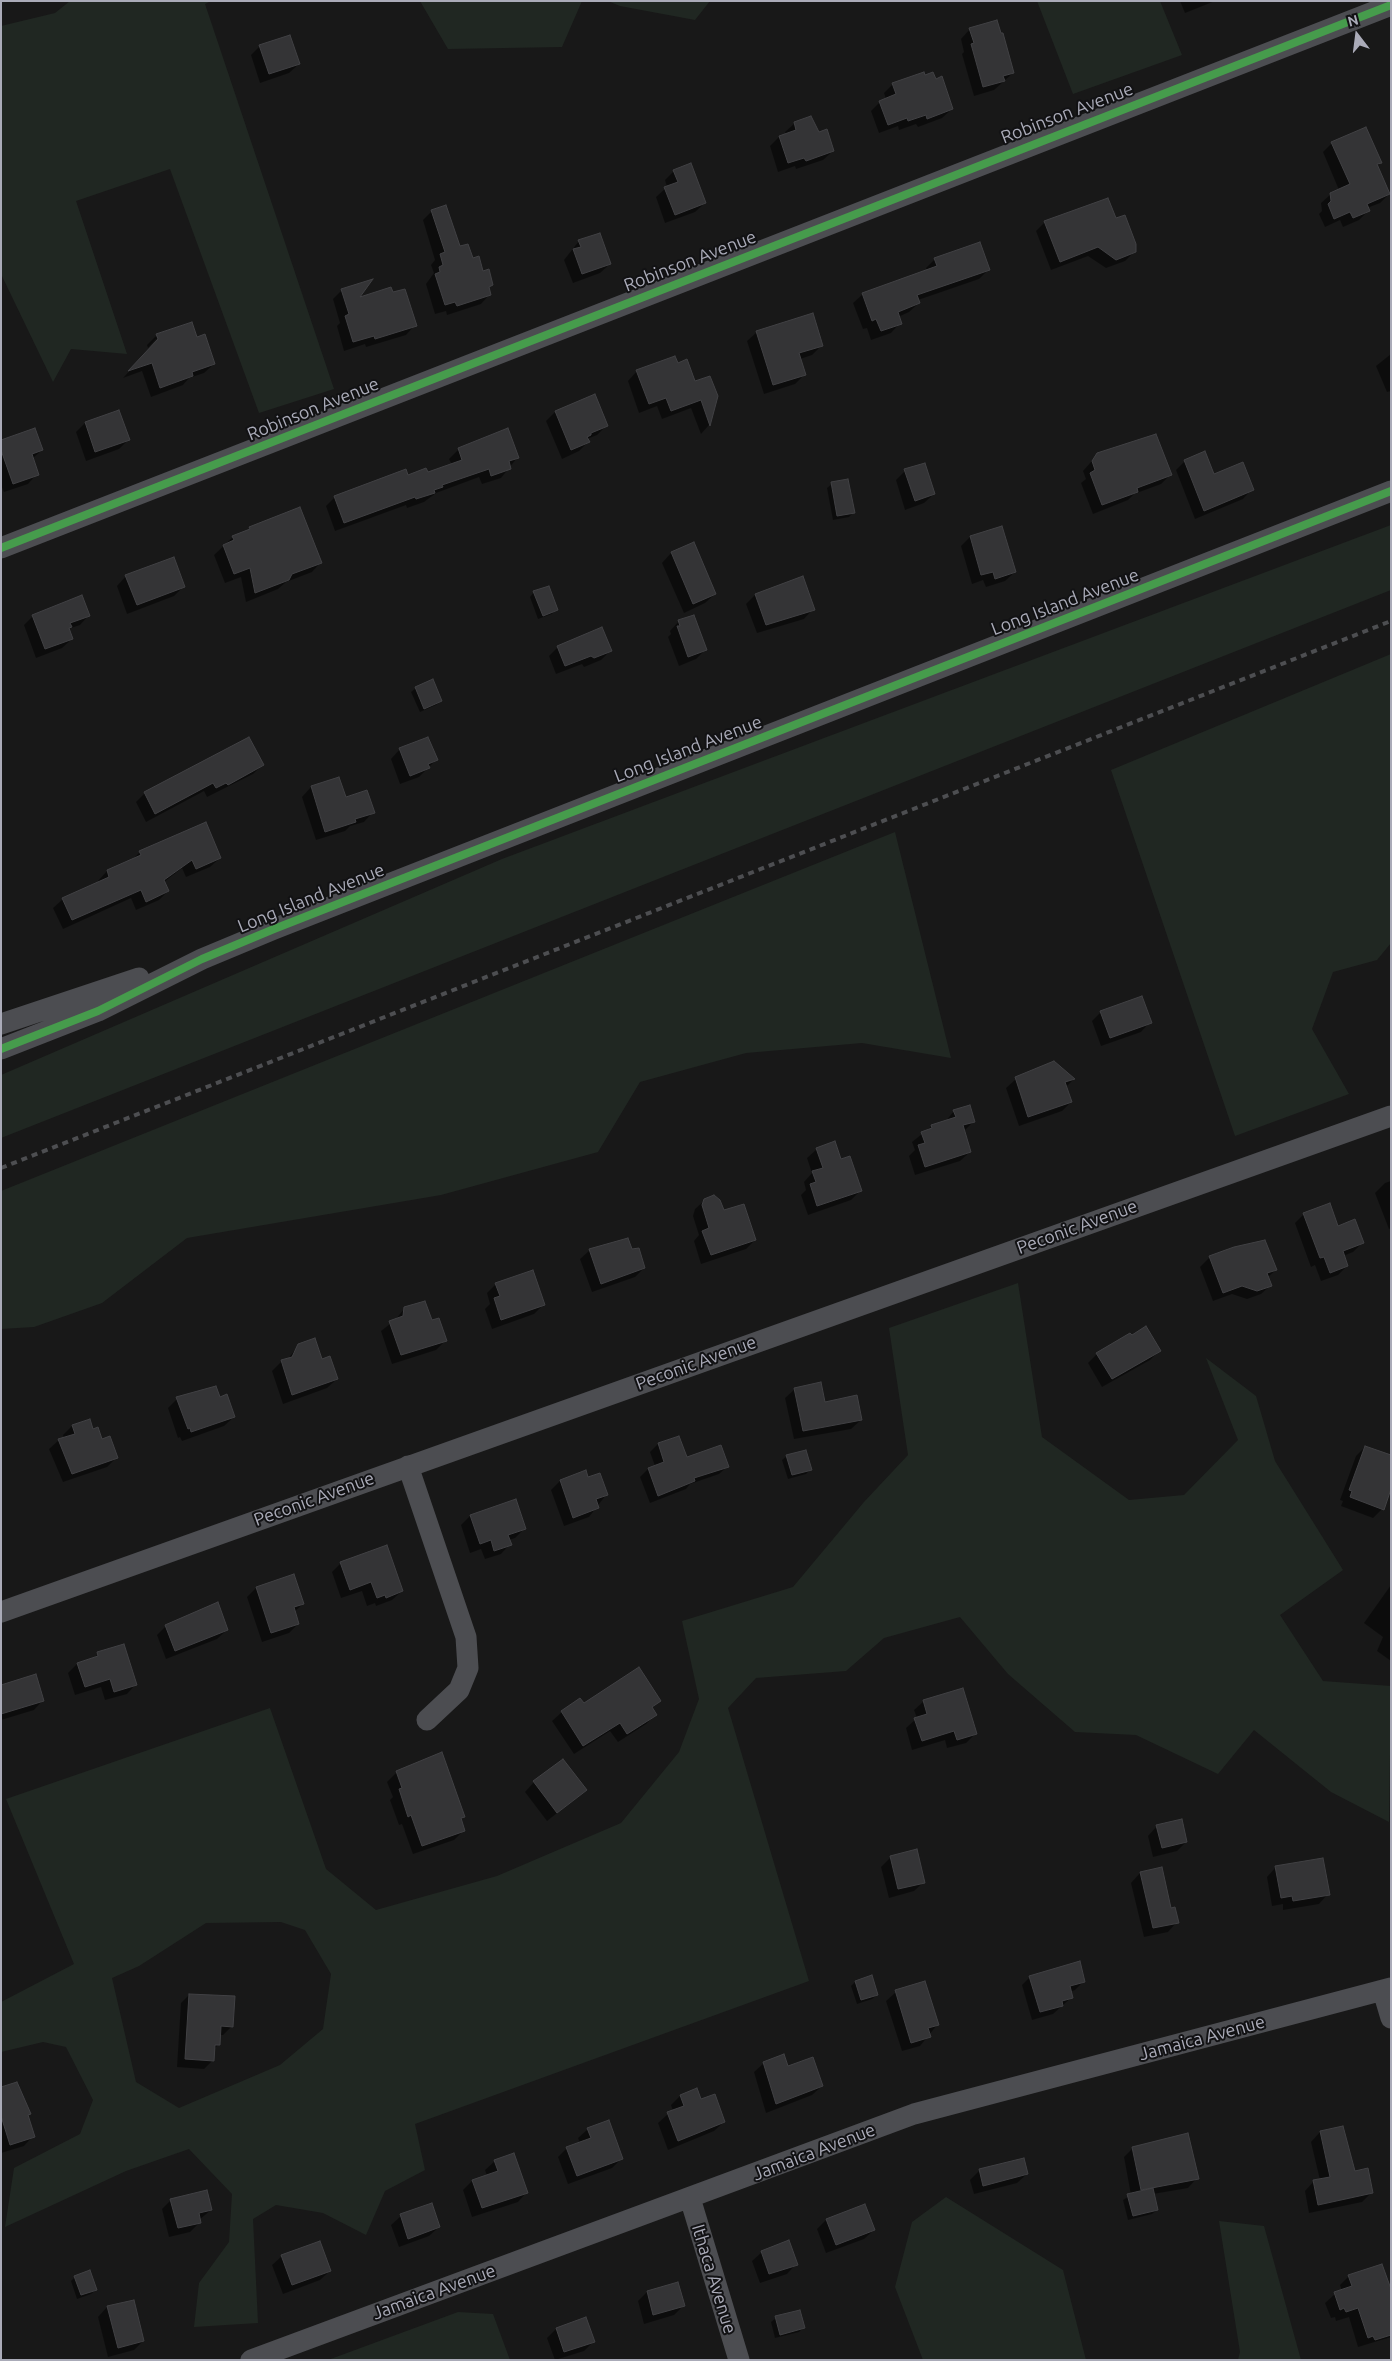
<!DOCTYPE html>
<style>
body{margin:0}
#map{position:relative;width:1392px;height:2361px;overflow:hidden;background:#181818;font-family:Ubuntu,sans-serif}
canvas{display:block}
.frame{position:absolute;inset:0;border:2px solid #aaabb8;pointer-events:none}
.north{position:absolute;left:1332px;top:10px;width:50px;height:50px;-webkit-text-stroke:4px #121214;paint-order:stroke;rotate:345deg;font-size:14px;font-weight:700;line-height:20px;text-align:center;color:#aaabb8}
.north::after{content:'';display:block;margin:auto;width:18px;height:22px;background:#aaabb8;clip-path:polygon(50% 0,100% 100%,50% 72%,0 100%)}
</style>
<div id="map">
<canvas width="1392" height="2361"></canvas>
<div class="frame"></div>
<div class="north">N</div>
</div>
<script>
const ctx = document.querySelector('canvas').getContext('2d');
ctx.lineJoin = 'round';
function fill(path, color) {
  ctx.fillStyle = color;
  ctx.fill(path, 'evenodd');
}
function poly(rows) {
  const path = new Path2D();
  for (const r of rows) {
    path.moveTo(r[0], r[1]);
    for (let i = 2; i < r.length; i += 2) path.lineTo(r[i], r[i + 1]);
  }
  return path;
}
function trace(path, color, width, dash) {
  ctx.strokeStyle = color;
  ctx.lineWidth = width;
  ctx.lineCap = dash ? 'butt' : 'round';
  ctx.setLineDash(dash || []);
  ctx.stroke(path);
}
function label(font, color, halo, rows, align = 'center') {
  ctx.font = font + ' Ubuntu,sans-serif';
  ctx.lineWidth = 4;
  ctx.setLineDash([]);
  ctx.textBaseline = 'middle';
  ctx.strokeStyle = halo;
  ctx.fillStyle = color;
  for (const [text, x, y, turn = 0] of rows) {
    ctx.save();
    ctx.translate(x, y);
    ctx.rotate((+turn || 0) * Math.PI / 180);
    ctx.textAlign = isNaN(turn) ? turn : align;
    if (halo) ctx.strokeText(text, 0, 0);
    ctx.fillText(text, 0, 0);
    ctx.restore();
  }
}
fill(poly([
 [70,1,211,1,205,4,334,389,259,413,170,169,76,201,127,354,71,349,53,382,1,274,1,26,55,13],
 [420,1,582,1,562,47,448,49],
 [608,1,710,1,695,20,620,6],
 [1037,1,1160,1,1182,55,1073,94],
 [1391,525,1391,590,1,1138,1,1075,502,859],
 [1391,654,1391,943,1377,960,1333,972,1312,1029,1349,1094,1235,1136,1111,770],
 [895,832,951,1058,862,1043,746,1053,640,1082,598,1152,441,1195,187,1238,102,1303,34,1327,1,1329,1,1191],
 [1018,1283,1042,1437,1129,1500,1184,1495,1238,1440,1206,1358,1256,1396,1275,1461,1343,1570,1280,1615,1323,1681,1391,1686,1389,1822,1331,1792,1254,1730,1218,1774,1136,1735,1075,1732,1008,1674,960,1617,884,1638,846,1671,756,1678,728,1708,809,1981,415,2124,425,2170,385,2191,366,2235,323,2213,276,2205,253,2219,258,2323,194,2327,199,2283,229,2242,232,2194,189,2149,126,2171,5,2227,14,2168,80,2134,93,2100,66,2047,43,2042,1,2052,1,2002,74,1964,6,1799,270,1708,326,1869,376,1910,497,1876,621,1823,679,1752,699,1699,682,1621,793,1587,864,1502,908,1455,889,1328],
 [281,1922,305,1930,331,1974,323,2029,280,2065,179,2108,136,2082,112,1978,139,1966,206,1923],
 [946,2197,1063,2270,1086,2360,923,2360,895,2287,912,2222],
 [1219,2221,1264,2226,1301,2360,1238,2360,1240,2352],
 [458,2312,493,2314,510,2360,328,2360]
]), '#202722');
fill(poly([
 [1180,1,1215,1,1185,13],
 [970,29,1013,73,994,90,974,96,962,54,964,52,961,39],
 [260,46,299,64,289,73,260,83,251,55],
 [893,84,952,109,942,118,918,127,916,124,899,130,898,126,879,133,871,111,880,102,886,99,884,93],
 [795,123,818,134,833,151,823,160,796,169,795,166,778,172,770,146,779,137,786,135,785,132],
 [1332,143,1380,162,1377,166,1389,194,1380,203,1367,208,1368,211,1359,220,1343,227,1340,220,1325,227,1319,214,1322,211,1321,203,1331,194,1339,190,1323,152],
 [674,171,705,203,695,212,665,223,656,197,667,187,665,180],
 [432,211,459,248,472,260,492,285,488,289,490,294,481,304,447,315,446,311,435,314,426,284,434,273,431,265,435,260,423,220],
 [1115,220,1135,251,1125,261,1106,268,1088,256,1051,270,1036,231,1045,222],
 [579,241,610,264,600,273,573,283,564,260],
 [935,259,988,270,979,279,918,300,919,303,909,312,898,317,900,323,891,333,871,340,867,328,863,329,853,303,863,294,927,271,926,268],
 [342,290,357,299,415,325,406,335,366,347,365,344,344,351,337,326,340,323,333,299],
 [757,332,822,345,812,355,800,359,805,374,795,384,764,394,747,341],
 [157,335,197,339,214,364,204,373,189,378,183,385,151,397,142,371,123,378,159,339,156,339,148,348,147,345],
 [1391,354,1391,391,1387,392,1376,366],
 [677,364,694,383,716,396,709,425,701,434,691,408,662,419,657,406,639,413,628,381,637,371],
 [594,396,607,425,597,435,587,439,588,442,579,451,562,459,546,421,555,412],
 [118,412,128,440,119,449,86,461,76,432,85,423],
 [1,441,42,450,32,459,37,474,28,484,4,492,1,485],
 [459,449,517,458,501,478,482,484,479,477,436,493,424,502,407,508,406,505,335,531,326,506,335,497,407,476,427,474,452,465,449,459],
 [1098,454,1170,475,1161,484,1134,494,1128,500,1093,514,1081,483,1086,479,1083,471],
 [1185,461,1213,475,1252,489,1243,499,1195,519,1176,470],
 [905,471,934,494,924,503,905,510,896,480],
 [832,484,853,513,849,517,833,520,827,488],
 [250,528,321,562,312,572,286,582,278,589,246,602,241,577,225,583,214,555,233,537,245,533],
 [970,537,1015,572,1005,581,986,587,983,580,972,584,961,546],
 [693,544,715,594,705,603,684,613,662,563,671,553],
 [126,576,184,586,174,596,127,614,117,586],
 [534,592,556,609,552,614,538,619,530,597],
 [755,595,813,609,804,619,757,633,746,604],
 [89,615,80,625,68,629,72,639,62,648,36,658,24,625,33,616],
 [679,621,705,650,696,659,679,666,668,637,671,634,670,631],
 [558,647,610,651,601,660,584,667,582,664,556,674,549,656],
 [416,688,441,701,436,705,420,712,411,692],
 [400,749,436,760,419,777,400,784,391,759],
 [262,765,253,774,207,797,204,791,146,822,136,802,145,793],
 [339,779,345,799,373,812,364,822,350,826,345,831,316,840,302,797,311,787],
 [140,852,220,858,210,867,186,877,182,868,164,882,168,891,159,900,136,910,131,898,63,929,53,908,63,899,99,883,98,881,107,871,131,861],
 [1101,1012,1150,1022,1141,1032,1101,1046,1092,1021],
 [1053,1062,1074,1079,1066,1087,1071,1102,1062,1111,1019,1126,1006,1088,1016,1079],
 [954,1111,974,1121,964,1131,970,1152,960,1161,915,1175,909,1156,915,1150,912,1142,932,1126,945,1122],
 [817,1149,841,1160,860,1191,851,1200,808,1215,801,1195,806,1190,804,1182,812,1173,807,1158],
 [1391,1181,1391,1228,1389,1229,1375,1193,1385,1183],
 [705,1200,755,1240,746,1249,701,1264,694,1241,699,1235,693,1216,695,1209],
 [1304,1214,1337,1227,1362,1243,1353,1252,1343,1256,1347,1266,1338,1275,1321,1281,1315,1265,1311,1267,1295,1223],
 [590,1250,631,1250,644,1268,635,1277,592,1292,580,1259],
 [1210,1257,1276,1270,1268,1277,1271,1285,1261,1294,1247,1299,1232,1294,1213,1301,1200,1267],
 [496,1284,543,1305,534,1314,492,1329,485,1309,490,1304,487,1293],
 [405,1308,431,1322,445,1341,436,1350,392,1364,381,1331,395,1320],
 [299,1345,321,1360,337,1379,327,1388,283,1404,272,1371,281,1362,287,1360],
 [1159,1351,1150,1360,1102,1387,1088,1363,1097,1354],
 [795,1389,824,1403,861,1420,851,1429,794,1439,785,1398],
 [219,1398,234,1417,224,1426,182,1441,180,1437,178,1438,168,1408,177,1399],
 [89,1420,92,1431,116,1458,107,1467,63,1482,49,1449,59,1440,64,1438,63,1435,72,1426],
 [658,1444,686,1459,728,1466,719,1474,690,1484,686,1489,650,1503,640,1477,648,1469,655,1466,650,1452],
 [1365,1447,1382,1509,1373,1518,1341,1506,1343,1501,1340,1500,1356,1456],
 [787,1456,810,1470,806,1474,788,1479,782,1460],
 [588,1478,606,1495,589,1517,564,1526,551,1490,560,1481],
 [515,1500,525,1528,515,1538,509,1540,510,1544,501,1554,485,1559,481,1549,470,1553,461,1525,470,1516],
 [341,1563,402,1591,392,1600,376,1606,375,1603,367,1606,362,1591,341,1598,332,1572],
 [1391,1585,1391,1661,1377,1651,1383,1637,1364,1623],
 [256,1588,303,1604,294,1612,298,1624,289,1633,262,1642,247,1597],
 [166,1626,227,1630,217,1639,166,1659,157,1635],
 [98,1654,136,1684,127,1694,105,1700,101,1687,75,1695,68,1673,77,1664,92,1660],
 [1,1686,43,1700,34,1710,1,1720],
 [659,1700,651,1709,655,1715,646,1724,618,1742,610,1731,574,1754,552,1721,562,1712,583,1705],
 [924,1701,976,1733,966,1743,947,1748,945,1740,912,1750,906,1728,917,1718,914,1710],
 [397,1772,464,1816,460,1820,463,1831,454,1840,413,1854,402,1824,399,1825,390,1800,393,1797,387,1782],
 [534,1782,586,1790,547,1821,525,1792],
 [1157,1826,1186,1842,1177,1851,1153,1857,1148,1836],
 [891,1857,924,1882,914,1891,889,1898,881,1867],
 [1276,1867,1328,1894,1319,1904,1283,1910,1283,1904,1272,1906,1267,1877],
 [1140,1873,1170,1909,1177,1922,1168,1932,1144,1937,1131,1883],
 [871,1977,877,1995,872,1999,857,2004,851,1986,855,1982],
 [1030,1977,1083,1982,1075,1990,1070,1992,1072,1997,1053,2014,1032,2020,1022,1985],
 [896,1992,937,2025,920,2046,902,2051,886,2001],
 [189,1995,232,2026,223,2035,219,2035,218,2045,214,2049,213,2060,204,2069,177,2067,181,2003],
 [764,2063,788,2068,822,2086,812,2095,766,2113,754,2072],
 [1,2089,27,2116,33,2136,24,2146,1,2153],
 [680,2096,700,2100,724,2122,714,2131,668,2150,658,2123,668,2114,673,2111,671,2105],
 [1343,2127,1354,2173,1372,2192,1362,2202,1309,2213,1305,2191,1314,2181,1320,2180,1311,2142,1320,2132],
 [588,2129,621,2159,612,2168,568,2184,558,2157,567,2148,580,2143,578,2138],
 [1133,2148,1197,2178,1188,2188,1153,2194,1157,2210,1152,2214,1128,2220,1123,2200,1131,2195,1124,2157],
 [495,2161,527,2192,518,2202,472,2217,463,2190,472,2181,487,2176,485,2170],
 [980,2170,1027,2174,1017,2183,974,2194,970,2180],
 [171,2200,211,2210,199,2220,200,2222,190,2232,169,2237,162,2209],
 [865,2205,874,2230,864,2239,826,2253,817,2229,826,2220],
 [401,2216,439,2227,429,2236,399,2247,391,2225],
 [762,2252,796,2264,787,2274,760,2283,752,2261],
 [282,2256,330,2271,320,2280,283,2294,272,2265],
 [1349,2276,1391,2293,1391,2337,1358,2347,1349,2317,1336,2321,1335,2317,1331,2318,1325,2303,1335,2294,1342,2291,1340,2285],
 [75,2277,96,2290,91,2294,77,2299,71,2281],
 [647,2292,683,2306,674,2315,644,2324,638,2301],
 [107,2307,143,2341,134,2350,108,2357,98,2317],
 [776,2318,803,2328,799,2332,775,2338,771,2322],
 [556,2329,594,2341,584,2351,555,2360,547,2338]
]), '#0007');
const building = poly([
 [997,20,1001,33,1003,33,1014,73,1003,76,1005,81,983,87,971,44,974,43,969,28,997,20],
 [290,35,300,64,269,74,259,45,290,35],
 [924,72,925,75,933,72,936,79,942,76,953,109,927,119,926,115,908,121,907,118,888,125,879,101,896,94,892,83,924,72],
 [811,116,819,132,827,129,834,151,806,161,804,158,788,163,779,136,796,130,794,122,811,116],
 [1366,127,1382,163,1377,164,1390,194,1367,204,1370,211,1353,218,1350,212,1334,219,1328,204,1331,201,1330,193,1350,184,1331,142,1366,127],
 [691,163,706,203,675,215,664,187,678,182,673,170,691,163],
 [1108,198,1116,218,1125,215,1136,244,1136,252,1116,260,1098,247,1060,262,1044,221,1108,198],
 [446,205,460,246,468,244,473,258,479,256,483,271,489,269,493,285,489,287,491,295,457,306,455,302,445,305,435,274,440,272,439,267,443,265,440,254,445,252,431,210,446,205],
 [600,233,611,264,582,274,573,249,581,247,578,240,600,233],
 [980,242,990,270,917,295,920,303,898,312,902,324,881,331,876,319,872,321,862,293,937,266,934,258,980,242],
 [373,279,360,297,391,287,393,292,405,289,417,326,375,339,374,336,353,342,345,316,349,314,341,289,373,279],
 [813,313,823,346,799,353,806,375,773,385,756,331,813,313],
 [192,322,197,337,205,334,215,364,192,372,193,376,160,388,152,363,128,371,158,339,156,334,192,322],
 [675,356,678,363,687,359,695,381,710,376,718,396,710,426,701,400,671,411,666,398,649,404,636,370,675,356],
 [595,394,608,426,591,433,591,435,587,437,590,442,571,450,555,411,595,394],
 [119,410,130,440,95,452,85,422,119,410],
 [35,428,43,450,32,454,39,475,13,484,1,450,1,440,35,428],
 [508,428,519,458,509,461,511,469,491,476,489,469,442,485,443,487,434,490,435,493,416,499,415,497,344,523,334,496,406,469,408,475,426,468,428,472,462,460,458,448,508,428],
 [1156,434,1172,475,1137,488,1138,492,1102,505,1090,473,1095,470,1092,461,1097,453,1156,434],
 [1205,451,1214,474,1243,462,1254,490,1204,511,1184,460,1205,451],
 [925,463,935,494,915,501,904,469,925,463],
 [848,479,855,513,837,516,831,482,848,479],
 [300,507,322,563,292,574,289,580,255,593,250,568,234,574,223,545,234,540,232,536,250,529,249,527,300,507],
 [1002,526,1016,572,995,579,993,572,981,575,970,536,1002,526],
 [694,542,716,594,693,604,671,552,694,542],
 [174,557,185,587,137,605,125,575,174,557],
 [803,576,815,610,766,625,755,594,803,576],
 [549,586,558,610,543,616,533,591,549,586],
 [82,595,90,616,70,623,72,627,69,628,73,639,45,649,32,615,82,595],
 [694,615,707,650,688,657,677,626,680,626,678,620,694,615],
 [602,627,612,651,594,658,591,656,565,666,557,646,602,627],
 [433,679,442,701,424,709,415,687,433,679],
 [249,737,264,765,228,785,226,783,216,788,213,783,155,814,144,792,249,737],
 [428,737,438,760,428,764,430,768,410,776,399,748,428,737],
 [339,777,346,797,367,790,375,813,355,819,356,822,325,832,311,786,339,777],
 [206,822,221,858,196,869,192,860,164,880,169,891,146,902,141,890,72,920,62,898,109,877,107,870,141,855,139,851,206,822],
 [1142,996,1152,1023,1110,1038,1100,1011,1142,996],
 [1054,1061,1075,1079,1065,1082,1072,1102,1028,1117,1015,1077,1054,1061],
 [970,1105,975,1122,963,1125,971,1152,925,1167,918,1145,925,1143,921,1132,932,1128,931,1125,956,1117,953,1110,970,1105],
 [835,1141,841,1159,850,1156,862,1191,817,1206,810,1184,816,1182,812,1171,823,1168,816,1148,835,1141],
 [714,1195,720,1200,724,1210,744,1204,756,1240,711,1255,702,1231,709,1228,702,1205,704,1199,714,1195],
 [1330,1203,1338,1226,1355,1219,1364,1243,1343,1251,1348,1266,1330,1273,1324,1257,1320,1258,1303,1213,1330,1203],
 [628,1238,632,1249,639,1248,645,1268,601,1284,589,1249,628,1238],
 [1265,1240,1277,1270,1267,1273,1272,1286,1257,1291,1242,1286,1223,1293,1209,1256,1234,1247,1265,1240],
 [533,1270,545,1305,501,1320,494,1298,500,1296,495,1283,533,1270],
 [425,1301,432,1320,439,1318,447,1341,401,1355,389,1321,403,1316,404,1307,425,1301],
 [1146,1326,1161,1351,1112,1379,1096,1353,1130,1333,1132,1335,1146,1326],
 [315,1338,322,1359,330,1356,338,1379,292,1395,281,1360,292,1357,298,1344,315,1338],
 [821,1382,825,1402,857,1395,862,1420,803,1431,794,1388,821,1382],
 [216,1386,220,1397,227,1394,235,1417,191,1432,190,1428,188,1429,176,1397,216,1386],
 [90,1419,93,1429,98,1427,102,1439,110,1436,118,1458,72,1474,58,1439,75,1434,72,1425,90,1419],
 [679,1436,687,1457,721,1445,729,1467,694,1478,695,1481,658,1496,648,1468,664,1462,658,1443,679,1436],
 [1365,1446,1391,1455,1391,1489,1384,1510,1350,1497,1352,1491,1349,1490,1365,1446],
 [806,1450,812,1470,792,1475,786,1455,806,1450],
 [586,1470,588,1477,600,1473,608,1495,596,1499,599,1508,573,1518,560,1480,586,1470],
 [516,1499,526,1529,508,1535,512,1545,494,1551,491,1540,480,1544,470,1515,516,1499],
 [387,1545,403,1591,386,1598,385,1595,377,1598,371,1582,350,1590,340,1562,387,1545],
 [294,1574,304,1604,294,1607,299,1624,271,1633,256,1587,294,1574],
 [218,1602,228,1630,175,1651,165,1625,218,1602],
 [124,1644,137,1685,114,1692,110,1679,85,1687,77,1663,98,1656,97,1652,124,1644],
 [639,1667,661,1701,652,1707,657,1715,627,1734,620,1723,583,1746,561,1711,580,1698,584,1703,639,1667],
 [36,1674,44,1701,1,1714,1,1685,36,1674],
 [963,1688,977,1734,957,1740,954,1731,922,1741,914,1718,927,1714,923,1700,963,1688],
 [442,1752,465,1817,461,1818,465,1831,422,1846,411,1815,408,1817,399,1789,402,1788,396,1771,442,1752],
 [563,1759,587,1790,557,1813,533,1781,563,1759],
 [1182,1819,1187,1842,1162,1848,1156,1825,1182,1819],
 [917,1849,925,1883,898,1889,890,1856,917,1849],
 [1323,1858,1330,1895,1293,1901,1292,1896,1281,1898,1275,1866,1323,1858],
 [1162,1867,1171,1908,1175,1907,1179,1923,1153,1928,1140,1872,1162,1867],
 [1080,1961,1085,1982,1070,1986,1073,1998,1062,2001,1063,2006,1040,2012,1029,1976,1080,1961],
 [872,1975,878,1995,861,2000,855,1981,872,1975],
 [925,1981,939,2025,928,2028,931,2037,911,2043,895,1990,925,1981],
 [189,1994,235,1996,233,2027,221,2026,220,2045,215,2045,214,2061,185,2059,189,1994],
 [784,2054,788,2066,813,2057,823,2086,776,2104,763,2062,784,2054],
 [17,2082,31,2114,28,2115,35,2137,10,2145,1,2116,1,2087,17,2082],
 [697,2088,701,2099,715,2094,725,2122,678,2141,667,2112,684,2106,680,2095,697,2088],
 [609,2120,623,2159,577,2176,566,2147,591,2138,587,2128,609,2120],
 [1343,2126,1355,2171,1368,2168,1373,2193,1318,2205,1313,2180,1330,2177,1320,2131,1343,2126],
 [1188,2133,1199,2179,1141,2190,1132,2147,1188,2133],
 [514,2153,528,2193,482,2208,472,2180,498,2171,494,2160,514,2153],
 [1024,2158,1028,2174,983,2186,979,2169,1024,2158],
 [1153,2188,1158,2210,1133,2216,1127,2194,1153,2188],
 [207,2190,212,2210,199,2213,201,2223,178,2228,170,2199,207,2190],
 [432,2203,440,2227,408,2239,400,2214,432,2203],
 [865,2204,875,2230,836,2245,826,2219,865,2204],
 [789,2240,798,2265,769,2274,761,2251,789,2240],
 [320,2241,331,2271,292,2285,281,2255,320,2241],
 [1382,2264,1391,2289,1391,2335,1375,2340,1373,2336,1368,2338,1358,2308,1346,2312,1344,2308,1340,2310,1334,2292,1352,2286,1348,2275,1382,2264],
 [90,2270,97,2290,81,2295,74,2276,90,2270],
 [678,2282,685,2306,653,2315,647,2291,678,2282],
 [134,2300,144,2341,118,2348,107,2306,134,2300],
 [800,2310,805,2328,780,2335,775,2316,800,2310],
 [586,2317,595,2342,564,2352,556,2328,586,2317]
]);
fill(building, '#343436');
trace(building, '#414144', 1);
trace(poly([
 [1,548,1391,5],
 [1,1024,139,978],
 [1,1049,98,1011,202,959,274,929,1391,491],
 [408,1466,466,1637,468,1668,459,1690,427,1720],
 [1,1612,1391,1116],
 [1383,1991,1391,2018],
 [690,2198,739,2360],
 [251,2360,914,2114,1391,1988]
]), '#4c4d51', 21);
trace(poly([
 [1,1168,1391,621]
]), '#4d4e51', 4, [6, 5]);
trace(poly([
 [1,548,1391,5],
 [1,1049,98,1011,202,959,274,929,1391,491]
]), '#469c4c', 8);
label('18px', '#aaabb8', '#121214', [
 ["Robinson Avenue",1067,113,-21],
 ["Robinson Avenue",690,261,-21],
 ["Robinson Avenue",313,409,-22],
 ["Long Island Avenue",1065,602,-21],
 ["Long Island Avenue",688,749,-21],
 ["Long Island Avenue",311,898,-22],
 ["Peconic Avenue",1077,1227,-20],
 ["Peconic Avenue",696,1363,-20],
 ["Peconic Avenue",314,1499,-20],
 ["Jamaica Avenue",1202,2038,-15],
 ["Jamaica Avenue",814,2152,-21],
 ["Ithaca Avenue",714,2279,73],
 ["Jamaica Avenue",434,2292,-20]
]);
</script>
